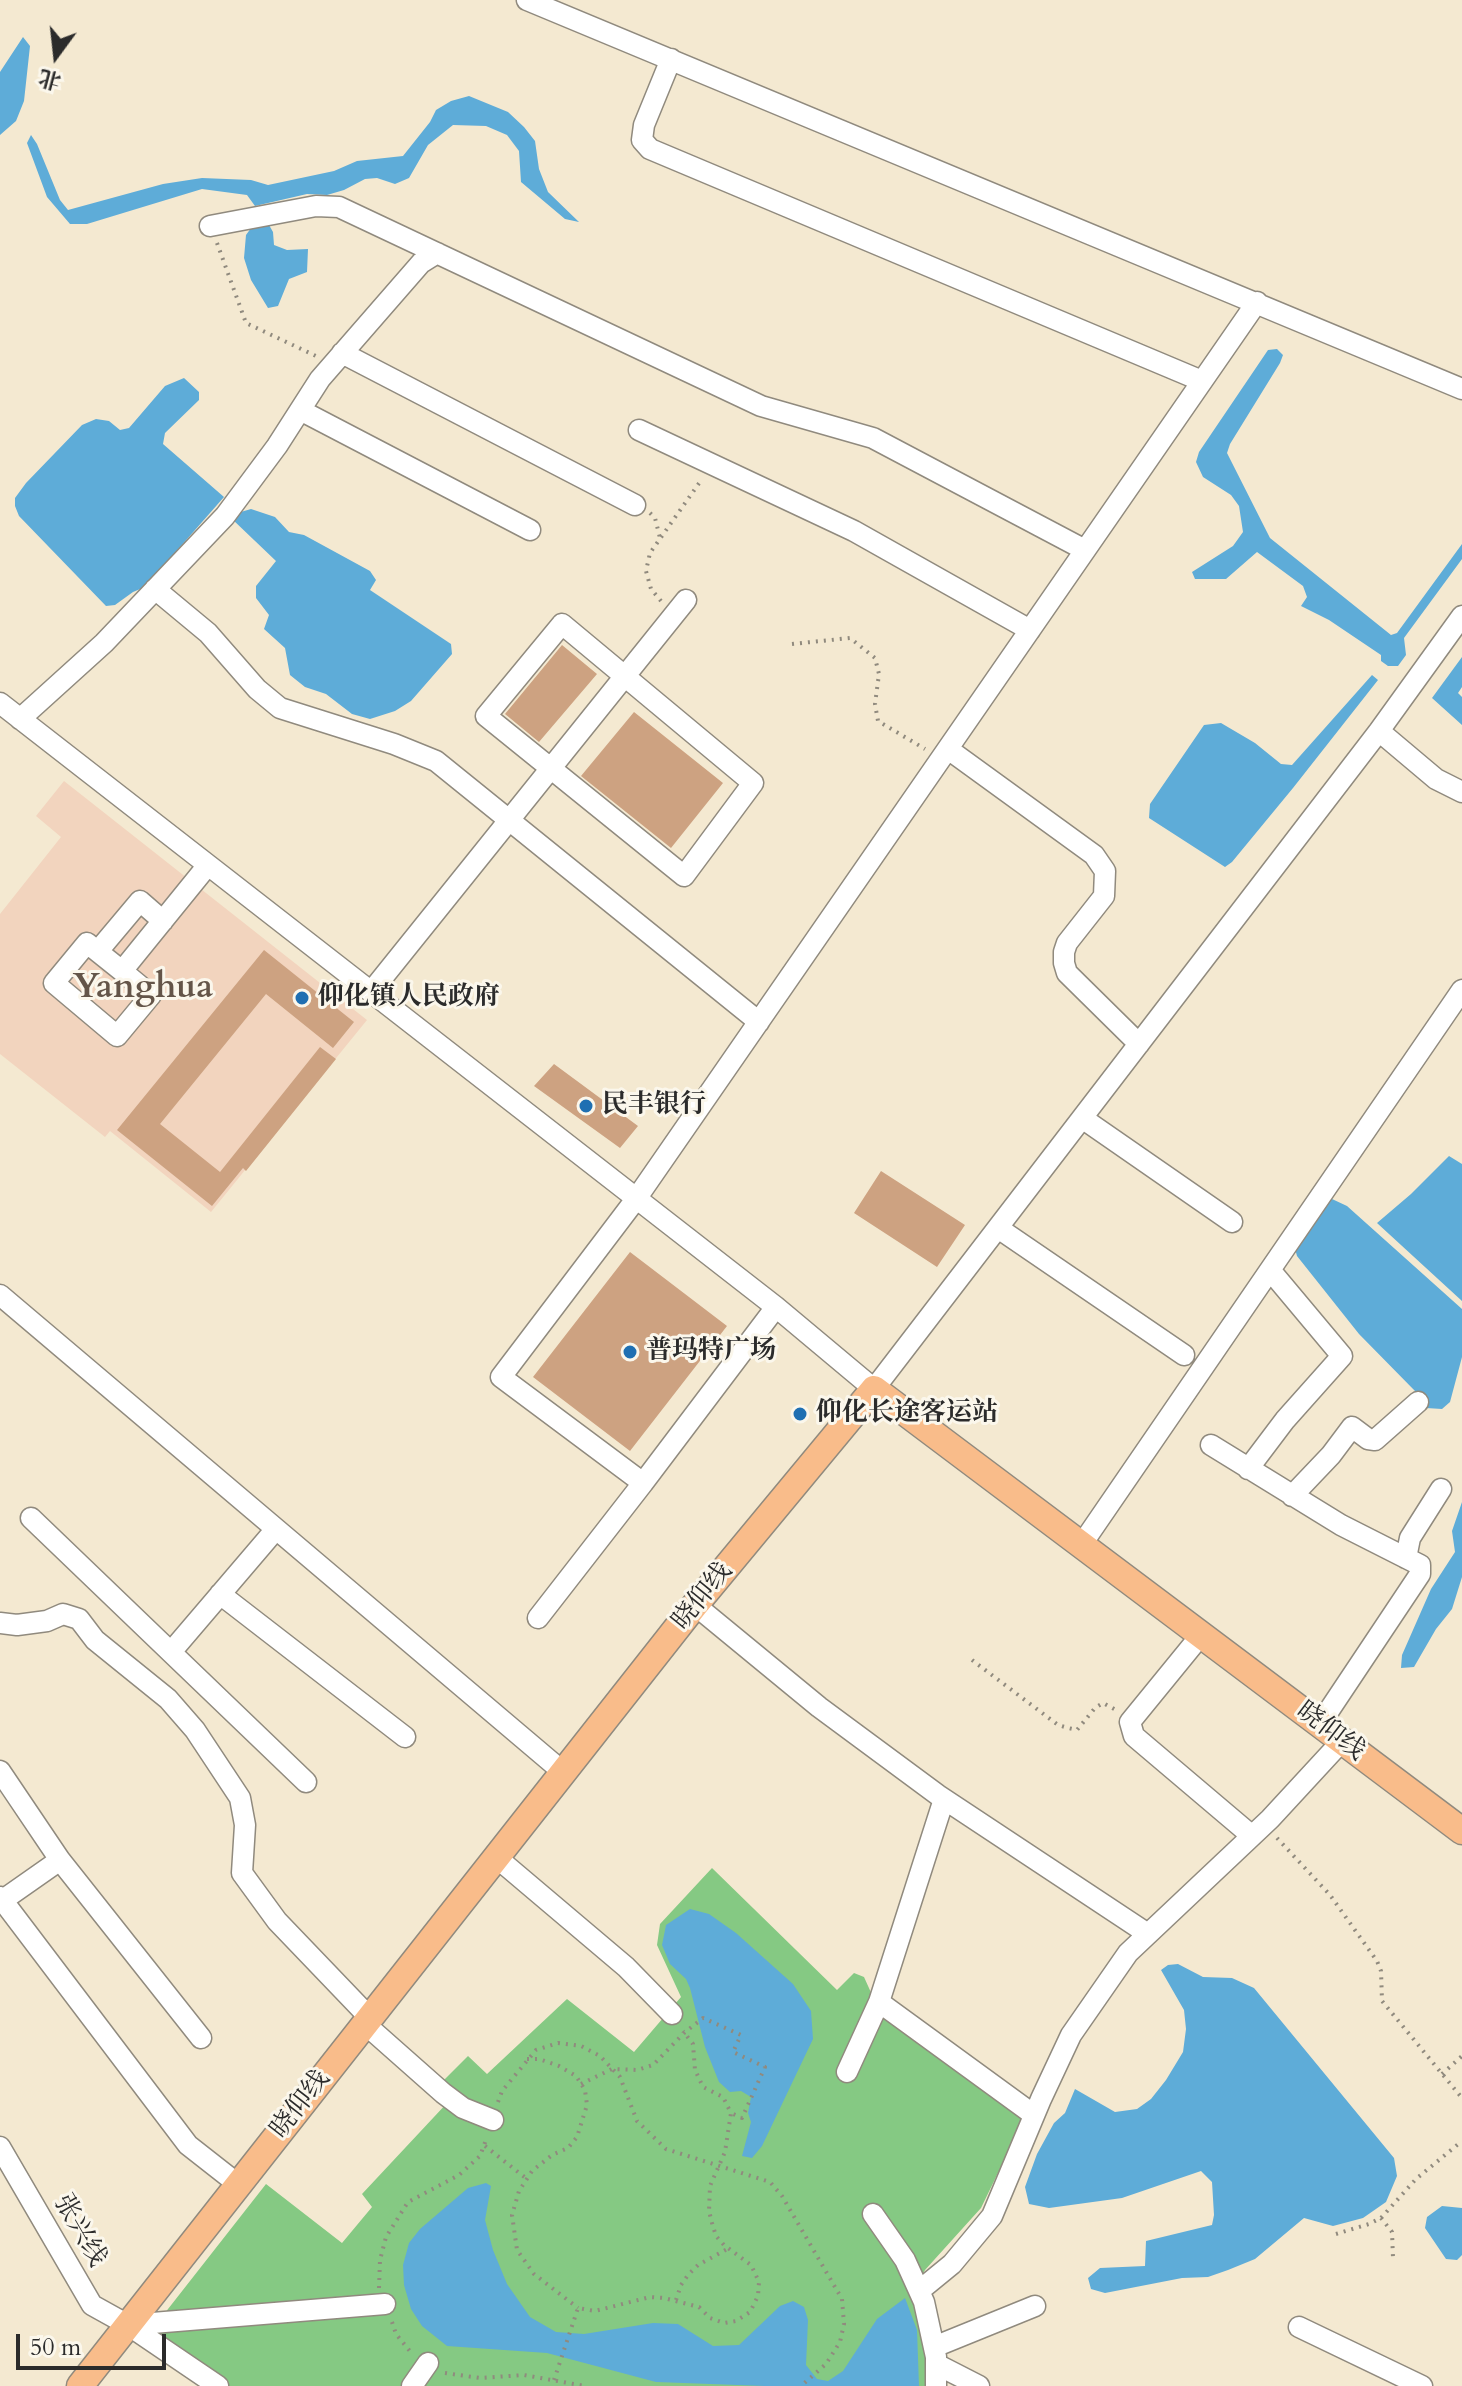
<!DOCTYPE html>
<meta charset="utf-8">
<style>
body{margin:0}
#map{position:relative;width:1462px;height:2386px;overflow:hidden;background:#f4e9d1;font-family:Cardo,"Noto Serif SC",serif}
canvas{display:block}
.north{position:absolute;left:16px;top:16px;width:80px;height:80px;-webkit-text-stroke:6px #fbf7ec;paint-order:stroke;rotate:195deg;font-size:22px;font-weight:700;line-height:32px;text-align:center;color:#2b2b2b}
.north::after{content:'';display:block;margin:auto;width:28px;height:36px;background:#2b2b2b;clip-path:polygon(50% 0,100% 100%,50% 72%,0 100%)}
.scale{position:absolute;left:16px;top:2334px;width:150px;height:36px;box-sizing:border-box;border:4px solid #2b2b2b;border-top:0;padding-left:10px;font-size:24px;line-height:28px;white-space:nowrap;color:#2b2b2b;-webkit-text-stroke:6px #fbf7ec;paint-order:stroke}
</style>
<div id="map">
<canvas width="1462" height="2386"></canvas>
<div class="north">北</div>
<div class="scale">50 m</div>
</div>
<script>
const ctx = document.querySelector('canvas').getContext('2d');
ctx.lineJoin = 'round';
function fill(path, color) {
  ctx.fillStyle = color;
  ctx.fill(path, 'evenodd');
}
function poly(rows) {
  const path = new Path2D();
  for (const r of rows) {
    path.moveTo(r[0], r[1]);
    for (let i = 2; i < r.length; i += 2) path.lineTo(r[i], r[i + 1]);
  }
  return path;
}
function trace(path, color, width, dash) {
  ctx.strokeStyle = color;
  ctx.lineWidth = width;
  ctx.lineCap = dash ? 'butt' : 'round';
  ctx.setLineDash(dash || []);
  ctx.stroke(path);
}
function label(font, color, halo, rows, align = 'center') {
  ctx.font = font + ' Cardo,"Noto Serif SC",serif';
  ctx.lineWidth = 6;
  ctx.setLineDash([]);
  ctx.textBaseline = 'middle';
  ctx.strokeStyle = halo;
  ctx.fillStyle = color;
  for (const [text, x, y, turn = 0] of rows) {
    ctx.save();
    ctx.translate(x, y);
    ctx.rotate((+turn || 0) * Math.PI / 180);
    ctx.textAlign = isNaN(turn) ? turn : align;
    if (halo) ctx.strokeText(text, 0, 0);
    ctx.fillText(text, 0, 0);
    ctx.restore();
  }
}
fill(poly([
 [64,781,367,1020,211,1212,110,1131,105,1137,0,1054,0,914,61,837,36,816]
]), '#f2d4be');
fill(poly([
 [712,1868,837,1990,854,1973,864,1977,873,1997,865,2006,1025,2117,981,2208,925,2270,913,2292,932,2359,931,2386,229,2386,150,2332,266,2184,342,2243,372,2207,362,2194,448,2102,434,2090,468,2056,487,2074,567,1999,634,2052,681,1997,657,1945,660,1924]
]), '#85c983');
fill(poly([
 [23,37,30,46,24,101,16,121,0,135,0,72],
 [469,96,508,112,524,127,535,141,539,169,548,192,579,222,565,219,521,182,519,151,507,135,486,126,453,125,428,145,409,178,395,184,377,178,365,179,344,190,327,195,307,194,255,206,247,195,202,189,87,224,70,224,47,197,27,143,31,135,37,144,60,200,68,210,163,184,202,178,251,180,268,185,334,171,357,161,403,156,430,122,436,110,451,101],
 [261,225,269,225,273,232,274,245,287,250,308,249,307,272,289,279,278,306,268,308,251,280,244,258,246,235,251,228],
 [1277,349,1283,355,1280,363,1230,444,1227,453,1270,538,1391,635,1397,633,1462,544,1462,559,1404,638,1406,655,1398,666,1388,666,1381,661,1381,655,1329,620,1301,606,1307,597,1303,586,1257,552,1226,579,1195,579,1192,572,1233,546,1243,532,1239,506,1231,495,1203,477,1196,462,1199,452,1268,350],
 [184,378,199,392,199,400,165,433,163,444,224,497,145,587,133,592,115,605,106,606,19,516,15,506,15,498,26,483,82,425,96,419,109,421,120,430,129,428,165,386],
 [251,509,275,517,289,532,304,535,370,571,376,580,370,590,451,644,452,654,411,701,395,711,370,719,352,714,326,694,305,687,290,675,285,648,264,629,269,615,256,598,256,586,276,561,232,519,234,514],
 [1462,657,1462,687,1458,693,1462,697,1462,725,1432,698],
 [1372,675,1378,680,1293,788,1232,862,1225,867,1149,818,1150,804,1204,725,1221,723,1255,743,1281,764,1292,765],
 [1449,1156,1462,1164,1462,1301,1377,1223,1411,1194],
 [1332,1199,1347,1206,1462,1309,1462,1357,1450,1402,1442,1409,1426,1408,1415,1391,1359,1334,1297,1256,1294,1245,1323,1205],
 [1462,1502,1462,1577,1452,1609,1436,1629,1414,1667,1401,1668,1402,1655,1431,1589,1455,1552,1452,1531],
 [690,1909,709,1914,736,1933,793,1984,811,2011,813,2039,762,2146,752,2158,742,2156,751,2122,748,2113,751,2097,741,2091,730,2092,719,2082,705,2047,690,1988,686,1979,670,1964,662,1945,666,1925],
 [1178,1964,1203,1977,1232,1978,1254,1988,1394,2158,1397,2176,1386,2202,1363,2218,1333,2226,1304,2218,1255,2259,1228,2270,1208,2277,1182,2278,1105,2293,1091,2289,1088,2278,1100,2268,1145,2266,1146,2241,1212,2225,1214,2215,1212,2182,1201,2171,1122,2198,1049,2208,1029,2204,1025,2187,1037,2154,1054,2123,1065,2113,1075,2089,1115,2112,1137,2109,1151,2099,1166,2080,1183,2052,1186,2029,1184,2010,1161,1970,1168,1965],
 [486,2183,491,2186,485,2220,493,2250,507,2284,530,2317,556,2332,584,2334,653,2323,678,2324,713,2346,739,2345,780,2306,793,2301,804,2307,808,2320,806,2365,817,2379,828,2381,843,2371,877,2319,905,2298,917,2330,919,2386,765,2386,656,2382,547,2353,447,2346,422,2326,411,2309,404,2285,403,2265,409,2243,420,2229,468,2188],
 [1442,2206,1462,2208,1462,2255,1457,2260,1446,2259,1425,2228,1427,2217]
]), '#5eacd8');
fill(poly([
 [562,645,597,674,539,742,505,714],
 [634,712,723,783,671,848,581,776],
 [264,950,354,1022,333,1048,266,994,160,1124,220,1172,320,1047,336,1059,246,1171,243,1168,212,1206,117,1130],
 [554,1064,638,1126,620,1148,534,1086],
 [881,1171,965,1225,937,1267,854,1213],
 [630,1252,727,1326,630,1451,533,1377]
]), '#cda281');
const minor = poly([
 [527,0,1462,389],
 [671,59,644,125,642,140,650,149,1202,381],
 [210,226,316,206,339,207,761,406,873,438,1085,550],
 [342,353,635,505],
 [300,410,530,530],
 [639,430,854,531,1030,630],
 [155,589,208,633,257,689,280,708,394,744,436,761,759,1022],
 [562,624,753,783,684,876,486,716,562,624],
 [0,703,776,1307,874,1389,1379,731,1462,616],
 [20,719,104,643,225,516,277,446,320,379,421,263,437,253],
 [1379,731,1436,779,1462,792],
 [948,749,1094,855,1105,871,1104,896,1067,943,1064,952,1064,963,1067,973,1139,1044],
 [98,951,140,901,163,921],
 [122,971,151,995,117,1036,54,983,87,943,122,971,208,865],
 [371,992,686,600],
 [1082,1118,1232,1222],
 [998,1228,1184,1355],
 [0,1295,563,1772],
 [776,1307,643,1483,501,1377,636,1199,1257,302],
 [1211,1445,1341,1525,1420,1565,1420,1574,1320,1724],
 [1248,1469,1285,1420,1342,1356,1270,1270],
 [1292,1496,1331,1455,1352,1427,1368,1439,1375,1440,1418,1402],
 [31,1518,306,1782],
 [1082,1544,1462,990],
 [1406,1558,1410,1538,1441,1489],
 [220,1594,405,1737],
 [695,1605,819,1707,938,1795,1148,1934],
 [538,1618,643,1483],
 [0,1623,17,1625,47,1621,63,1614,79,1619,95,1640,168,1699,195,1730,240,1798,245,1825,242,1873,277,1921,370,2018],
 [1201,1635,1130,1722,1134,1736,1252,1836],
 [171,1652,276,1529],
 [0,1771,60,1860,201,2038],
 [496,1857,626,1967,672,2014],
 [0,1897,188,2145,239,2185],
 [0,1902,60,1860],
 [879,2002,1034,2115],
 [365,2024,443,2093,463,2108,493,2120],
 [847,2072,879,2002,944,1799],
 [0,2147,92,2305,128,2325,218,2386],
 [873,2214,905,2260,924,2302,936,2357,936,2386],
 [919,2291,952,2264,992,2216,1041,2099,1071,2035,1128,1953,1270,1819,1342,1741],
 [128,2325,385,2304],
 [1299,2327,1422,2386],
 [934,2347,1035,2306],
 [936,2364,979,2386],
 [412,2386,428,2363]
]);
const major = poly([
 [80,2386,695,1605,874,1389,1462,1831]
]);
trace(minor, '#908a7e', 23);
trace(major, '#908a7e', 29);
trace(poly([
 [217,243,246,323,316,356],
 [650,513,655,518,660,538],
 [661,601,651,589,646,571,650,553,702,479],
 [792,644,850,638,875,658,879,674,875,704,878,721,925,749],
 [972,1660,1058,1725,1068,1728,1077,1730,1095,1708,1103,1703,1116,1710],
 [1277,1838,1330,1895,1377,1961,1381,1971,1382,2001,1462,2098],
 [527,2059,539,2059,559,2066,576,2076,585,2090,587,2105,577,2137,568,2148,552,2155,532,2171,519,2191,512,2215,517,2250,534,2274,578,2308],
 [1442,2074,1462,2056],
 [581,2084,612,2069,637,2070,653,2065,684,2033,703,2018,741,2035,733,2052,765,2067,742,2118,731,2113],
 [498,2102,502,2091,536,2050,558,2043,581,2046,600,2056,620,2077,637,2121,666,2149,770,2182,782,2196,842,2299,844,2324,840,2342,826,2364,801,2386],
 [485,2146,527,2179],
 [1381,2218,1392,2232,1393,2258],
 [1336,2234,1369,2224,1381,2218,1416,2179,1462,2141],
 [379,2288,380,2260,386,2237,408,2202,459,2175,480,2156,487,2137],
 [676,2300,681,2285,688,2275,698,2265,729,2248],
 [392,2322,396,2334,413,2355],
 [445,2373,480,2378,524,2375,585,2386],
 [554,2380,578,2308,595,2311,650,2297,664,2298,699,2307,710,2318,724,2323,736,2321,750,2312,758,2296,759,2282,751,2265,724,2245,716,2236,712,2223,709,2211,710,2186,725,2152,731,2113,723,2097,703,2087,695,2070,693,2044,683,2031]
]), '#908a7e', 4, [2, 6]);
trace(minor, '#fff', 20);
trace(major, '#f9bc8a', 26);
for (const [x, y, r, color] of [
 [302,998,8,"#1f6fb2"],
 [586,1106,8,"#1f6fb2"],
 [630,1352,8,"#1f6fb2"],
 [800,1414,8,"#1f6fb2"]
]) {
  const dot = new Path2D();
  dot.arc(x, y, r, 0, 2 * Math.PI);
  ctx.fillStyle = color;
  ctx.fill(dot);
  trace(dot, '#fbf7ec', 3);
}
label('bold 26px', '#2b2b2b', '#fbf7ec', [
 ["仰化镇人民政府",318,998],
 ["民丰银行",602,1106],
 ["普玛特广场",646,1352],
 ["仰化长途客运站",816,1414]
], 'left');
label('26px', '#2b2b2b', '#fbf7ec', [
 ["晓仰线",703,1597,-51],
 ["晓仰线",1330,1732,37],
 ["晓仰线",301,2105,-52],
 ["张兴线",79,2231,60]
]);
label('bold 34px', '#645549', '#fbf7ec', [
 ["Yanghua",143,989]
]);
</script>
